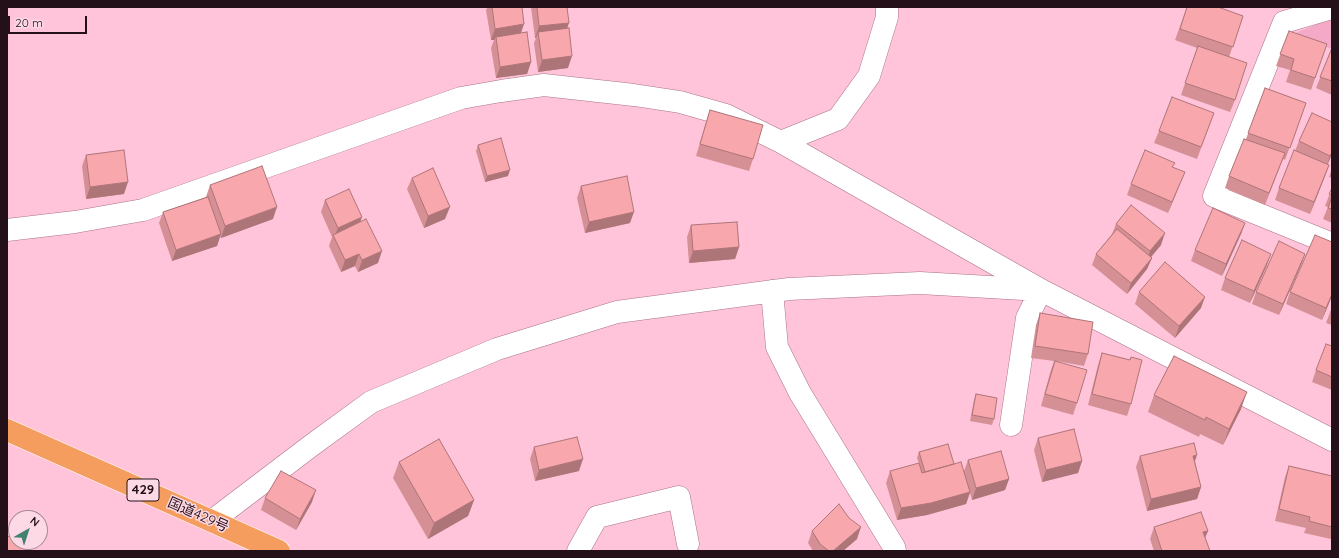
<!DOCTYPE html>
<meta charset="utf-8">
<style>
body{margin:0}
#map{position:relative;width:1339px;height:558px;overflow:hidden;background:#ffc4da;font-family:Quicksand,sans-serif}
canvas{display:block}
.frame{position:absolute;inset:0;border:8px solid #241018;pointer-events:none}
.north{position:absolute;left:8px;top:510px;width:40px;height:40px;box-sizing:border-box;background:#fdd9e6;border:1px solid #a68994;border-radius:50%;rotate:39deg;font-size:11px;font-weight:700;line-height:16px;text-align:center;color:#241018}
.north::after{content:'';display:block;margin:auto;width:14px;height:18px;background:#418170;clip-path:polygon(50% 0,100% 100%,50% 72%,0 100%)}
.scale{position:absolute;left:8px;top:16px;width:79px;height:18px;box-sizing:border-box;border:2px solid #241018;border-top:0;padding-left:5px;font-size:12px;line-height:14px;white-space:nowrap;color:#241018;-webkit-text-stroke:3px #fdd9e6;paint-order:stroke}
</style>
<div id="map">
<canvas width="1339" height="558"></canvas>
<div class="frame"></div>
<div class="north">N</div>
<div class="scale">20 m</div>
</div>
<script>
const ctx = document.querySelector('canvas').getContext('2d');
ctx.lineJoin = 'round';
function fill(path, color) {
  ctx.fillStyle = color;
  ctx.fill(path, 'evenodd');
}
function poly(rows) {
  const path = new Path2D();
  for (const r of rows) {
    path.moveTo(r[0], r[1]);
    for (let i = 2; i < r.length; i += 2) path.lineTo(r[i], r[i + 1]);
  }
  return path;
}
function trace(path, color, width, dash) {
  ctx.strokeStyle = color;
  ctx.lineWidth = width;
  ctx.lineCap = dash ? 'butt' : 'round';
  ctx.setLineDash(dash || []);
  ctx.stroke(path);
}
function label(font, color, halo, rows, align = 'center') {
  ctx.font = font + ' Quicksand,"Noto Sans JP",sans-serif';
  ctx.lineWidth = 3;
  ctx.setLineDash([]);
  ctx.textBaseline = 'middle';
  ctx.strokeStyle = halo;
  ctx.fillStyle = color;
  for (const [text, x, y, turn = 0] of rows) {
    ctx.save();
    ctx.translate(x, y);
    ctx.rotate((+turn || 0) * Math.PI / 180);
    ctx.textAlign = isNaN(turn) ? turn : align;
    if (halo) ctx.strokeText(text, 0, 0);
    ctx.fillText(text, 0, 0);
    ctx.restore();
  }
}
fill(poly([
 [1332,18,1332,49,1293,34]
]), '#f4aac7');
const minor = poly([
 [1332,8,1284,22,1214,196,1332,244],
 [781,142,838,119,869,76,887,17,887,7],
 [7,230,75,222,143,210,461,98,501,91,544,85,634,95,680,102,726,115,781,142,1041,290,1332,440],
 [772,291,777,347,800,393,894,547,895,551],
 [212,521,312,445,371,402,497,349,617,312,789,289,920,283,1041,290,1027,318,1011,425],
 [578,551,597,517,679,497,688,544]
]);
const highway = poly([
 [7,430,279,551]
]);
trace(minor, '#a97388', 23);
trace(highway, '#fff', 23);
trace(minor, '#fff', 22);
trace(highway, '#f59c5f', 22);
fill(poly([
 [488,7,522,7,521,33,531,62,527,74,496,78,491,48,494,40,491,40,486,10],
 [531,7,567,7,568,68,538,72,534,43,536,38,535,38],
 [1187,7,1243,16,1229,57,1235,100,1230,112,1181,95,1197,48,1175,40],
 [1289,31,1327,44,1311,90,1286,82,1290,70,1276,66],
 [1332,48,1332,95,1316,88],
 [1265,88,1306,103,1285,160,1283,159,1265,205,1225,188,1229,176,1246,139],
 [710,110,753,159,749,171,696,156,706,122],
 [1214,113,1197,159,1154,143,1159,131],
 [1332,122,1332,154,1328,164,1329,165,1325,176,1310,214,1275,200,1279,188,1295,151,1299,141],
 [478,145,508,176,485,182,476,151],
 [86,155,124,194,86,199,82,166],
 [1332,168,1332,178,1329,177],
 [412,178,445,219,424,228,407,189],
 [1131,184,1180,184,1168,213,1127,195],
 [210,185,273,219,221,238,220,236,217,246,172,261,159,223,163,212,206,197],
 [581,186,630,223,585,233,577,198],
 [1332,188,1332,223,1323,219,1328,207,1325,206],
 [325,200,361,221,378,263,358,272,355,266,341,272,329,246,332,237,321,212],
 [1245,223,1241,234,1222,276,1191,261,1195,250],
 [1116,224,1161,245,1151,257,1152,258,1147,269,1127,294,1092,265,1096,254,1112,234],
 [691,225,739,247,735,259,689,263,687,237],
 [1305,254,1301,265,1279,315,1252,304,1256,292],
 [1267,265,1250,303,1221,290,1225,278],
 [1139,292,1201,308,1175,338,1135,304],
 [1290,292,1332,296,1322,320,1286,304],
 [1332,307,1332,325,1326,323],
 [1040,313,1088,354,1084,366,1056,361,1077,403,1073,415,1041,406,1050,373,1054,361,1031,358,1036,325],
 [1332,346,1332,390,1312,382,1316,370],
 [1102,353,1130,360,1131,357,1131,404,1127,416,1088,405,1098,365],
 [976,394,994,419,992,425,970,421,974,400],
 [1154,395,1241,409,1223,445,1200,434,1199,437,1148,412],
 [1038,438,1082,461,1078,473,1042,482,1034,450],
 [534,447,579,471,535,481,530,459],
 [919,452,954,464,964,471,968,460,1009,479,1005,490,972,500,970,493,966,504,927,515,897,520,886,483,890,471,919,464,917,458],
 [1140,456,1195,461,1201,487,1197,499,1147,511,1136,467],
 [399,462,474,500,468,516,428,539,393,478],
 [1289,466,1332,476,1332,535,1331,539,1304,533,1306,528,1275,521,1285,477],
 [265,498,312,502,296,530,261,510],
 [1154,527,1208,531,1205,537,1210,551,1154,551,1150,539],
 [812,531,857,539,843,551,813,551,808,543]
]), '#d59095');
fill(poly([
 [569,23,565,34,538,32,536,38,535,38,539,26],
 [524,24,520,36,496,37,494,40,491,40,495,29],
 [572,56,568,68,538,72,542,60],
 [531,62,527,74,496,78,500,67],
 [1332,152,1332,154,1326,167,1330,156],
 [1329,165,1325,176,1310,214,1314,202],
 [510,170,508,176,485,182,487,176],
 [1185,172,1180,184,1168,213,1172,202],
 [128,182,124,194,86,199,90,187],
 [277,207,273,219,221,238,225,226],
 [450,207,445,219,424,228,428,216],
 [634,212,630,223,585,233,589,222],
 [362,217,358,229,334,237,338,228],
 [1245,223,1241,234,1222,276,1226,264],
 [1165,233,1161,245,1146,263,1150,251],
 [221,234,217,246,172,261,176,250],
 [739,247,735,259,689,263,693,251],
 [382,251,378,263,358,272,362,260],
 [359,254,355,266,341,272,345,260],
 [1271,254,1267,265,1250,303,1254,291],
 [1305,254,1301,265,1279,315,1283,304],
 [1152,258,1147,269,1127,294,1131,283],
 [1332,294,1332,296,1322,320,1326,308],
 [1205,297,1201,308,1175,338,1179,326],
 [1247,392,1241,409,1223,445,1229,429],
 [1197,455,1193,467,1193,456],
 [583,459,579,471,535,481,539,470],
 [1082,461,1078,473,1042,482,1046,470],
 [1009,479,1005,490,972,500,976,488],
 [1201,487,1197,499,1147,511,1151,499],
 [316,490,312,502,296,530,300,519],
 [970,492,966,504,927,515,897,520,901,508],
 [474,500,468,516,428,539,434,523],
 [861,527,857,539,843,551,833,551],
 [1208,531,1203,543,1203,532]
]), '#ae7579');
const building = poly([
 [492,7,522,7,524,24,495,29,492,7],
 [537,7,567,7,569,23,539,26,537,7],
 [1187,7,1218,7,1243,16,1233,47,1180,29,1187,7],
 [569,28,572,56,542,60,538,32,569,28],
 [1289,31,1327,44,1315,78,1291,70,1294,59,1280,54,1289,31],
 [527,32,531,62,500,67,496,37,527,32],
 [1198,46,1247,63,1235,100,1185,83,1198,46],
 [1332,48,1332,81,1320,77,1332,48],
 [1265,88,1306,103,1290,148,1248,133,1265,88],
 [1172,97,1214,113,1201,147,1159,131,1172,97],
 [710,110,763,125,753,159,700,144,710,110],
 [1312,113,1332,122,1332,152,1330,156,1299,141,1312,113],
 [501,138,510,170,487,176,478,145,501,138],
 [1244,139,1285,153,1269,193,1229,176,1244,139],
 [124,150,128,182,90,187,86,155,124,150],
 [1145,150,1175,163,1172,167,1185,172,1172,202,1131,184,1145,150],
 [1294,150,1329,165,1314,202,1279,188,1294,150],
 [262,166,277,207,225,226,210,185,262,166],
 [433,168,450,207,428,216,412,178,433,168],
 [627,176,634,212,589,222,581,186,627,176],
 [1332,188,1332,195,1329,194,1332,188],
 [349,189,362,217,338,228,325,200,349,189],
 [208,197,221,234,176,250,163,212,208,197],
 [1332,197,1332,209,1328,208,1332,197],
 [1131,205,1165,233,1150,251,1116,224,1131,205],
 [1213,208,1245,223,1226,264,1195,250,1213,208],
 [366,219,382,251,362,260,359,254,345,260,333,235,366,219],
 [737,222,739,247,693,251,691,225,737,222],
 [1117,229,1152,258,1131,283,1096,254,1117,229],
 [1315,235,1332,242,1332,294,1326,308,1290,292,1315,235],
 [1242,240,1271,254,1254,291,1225,278,1242,240],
 [1279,241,1305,254,1283,304,1256,292,1279,241],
 [1165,262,1205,297,1179,326,1139,292,1165,262],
 [1040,313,1093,322,1088,354,1035,346,1040,313],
 [1326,344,1332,346,1332,377,1316,370,1326,344],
 [1102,353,1130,360,1131,357,1142,360,1131,404,1092,394,1102,353],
 [1174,356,1247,392,1229,429,1206,417,1205,420,1154,395,1174,356],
 [1055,361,1087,370,1077,403,1045,394,1055,361],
 [976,394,997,398,994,419,972,415,976,394],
 [1074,429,1082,461,1046,470,1038,438,1074,429],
 [577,437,583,459,539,470,534,447,577,437],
 [439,439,474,500,434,523,399,462,439,439],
 [1194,443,1197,455,1193,456,1201,487,1151,499,1140,456,1194,443],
 [948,444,954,464,925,472,919,452,948,444],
 [1001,451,1009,479,976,488,968,460,1001,451],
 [961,462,970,492,931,503,901,508,890,471,919,463,922,473,961,462],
 [1289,466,1332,476,1332,527,1309,521,1310,517,1279,509,1289,466],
 [281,471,316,490,300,519,265,498,281,471],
 [839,504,849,518,861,527,833,551,829,551,820,544,812,531,839,504],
 [1201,512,1208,531,1203,532,1210,551,1162,551,1154,527,1201,512],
 [16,534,16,542,27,542,30,551,7,551,7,537,16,534]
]);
fill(building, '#f8a7ad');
trace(building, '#ae7579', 1);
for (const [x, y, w] of [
 [143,490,32]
]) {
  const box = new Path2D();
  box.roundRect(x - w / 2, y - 11, w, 22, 3);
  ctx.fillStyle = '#fdd9e6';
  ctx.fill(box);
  trace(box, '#241018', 1);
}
label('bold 13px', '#241018', null, [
 ["429",143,490]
]);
label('14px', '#241018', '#fdd9e6', [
 ["国道429号",198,515,24]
]);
</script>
